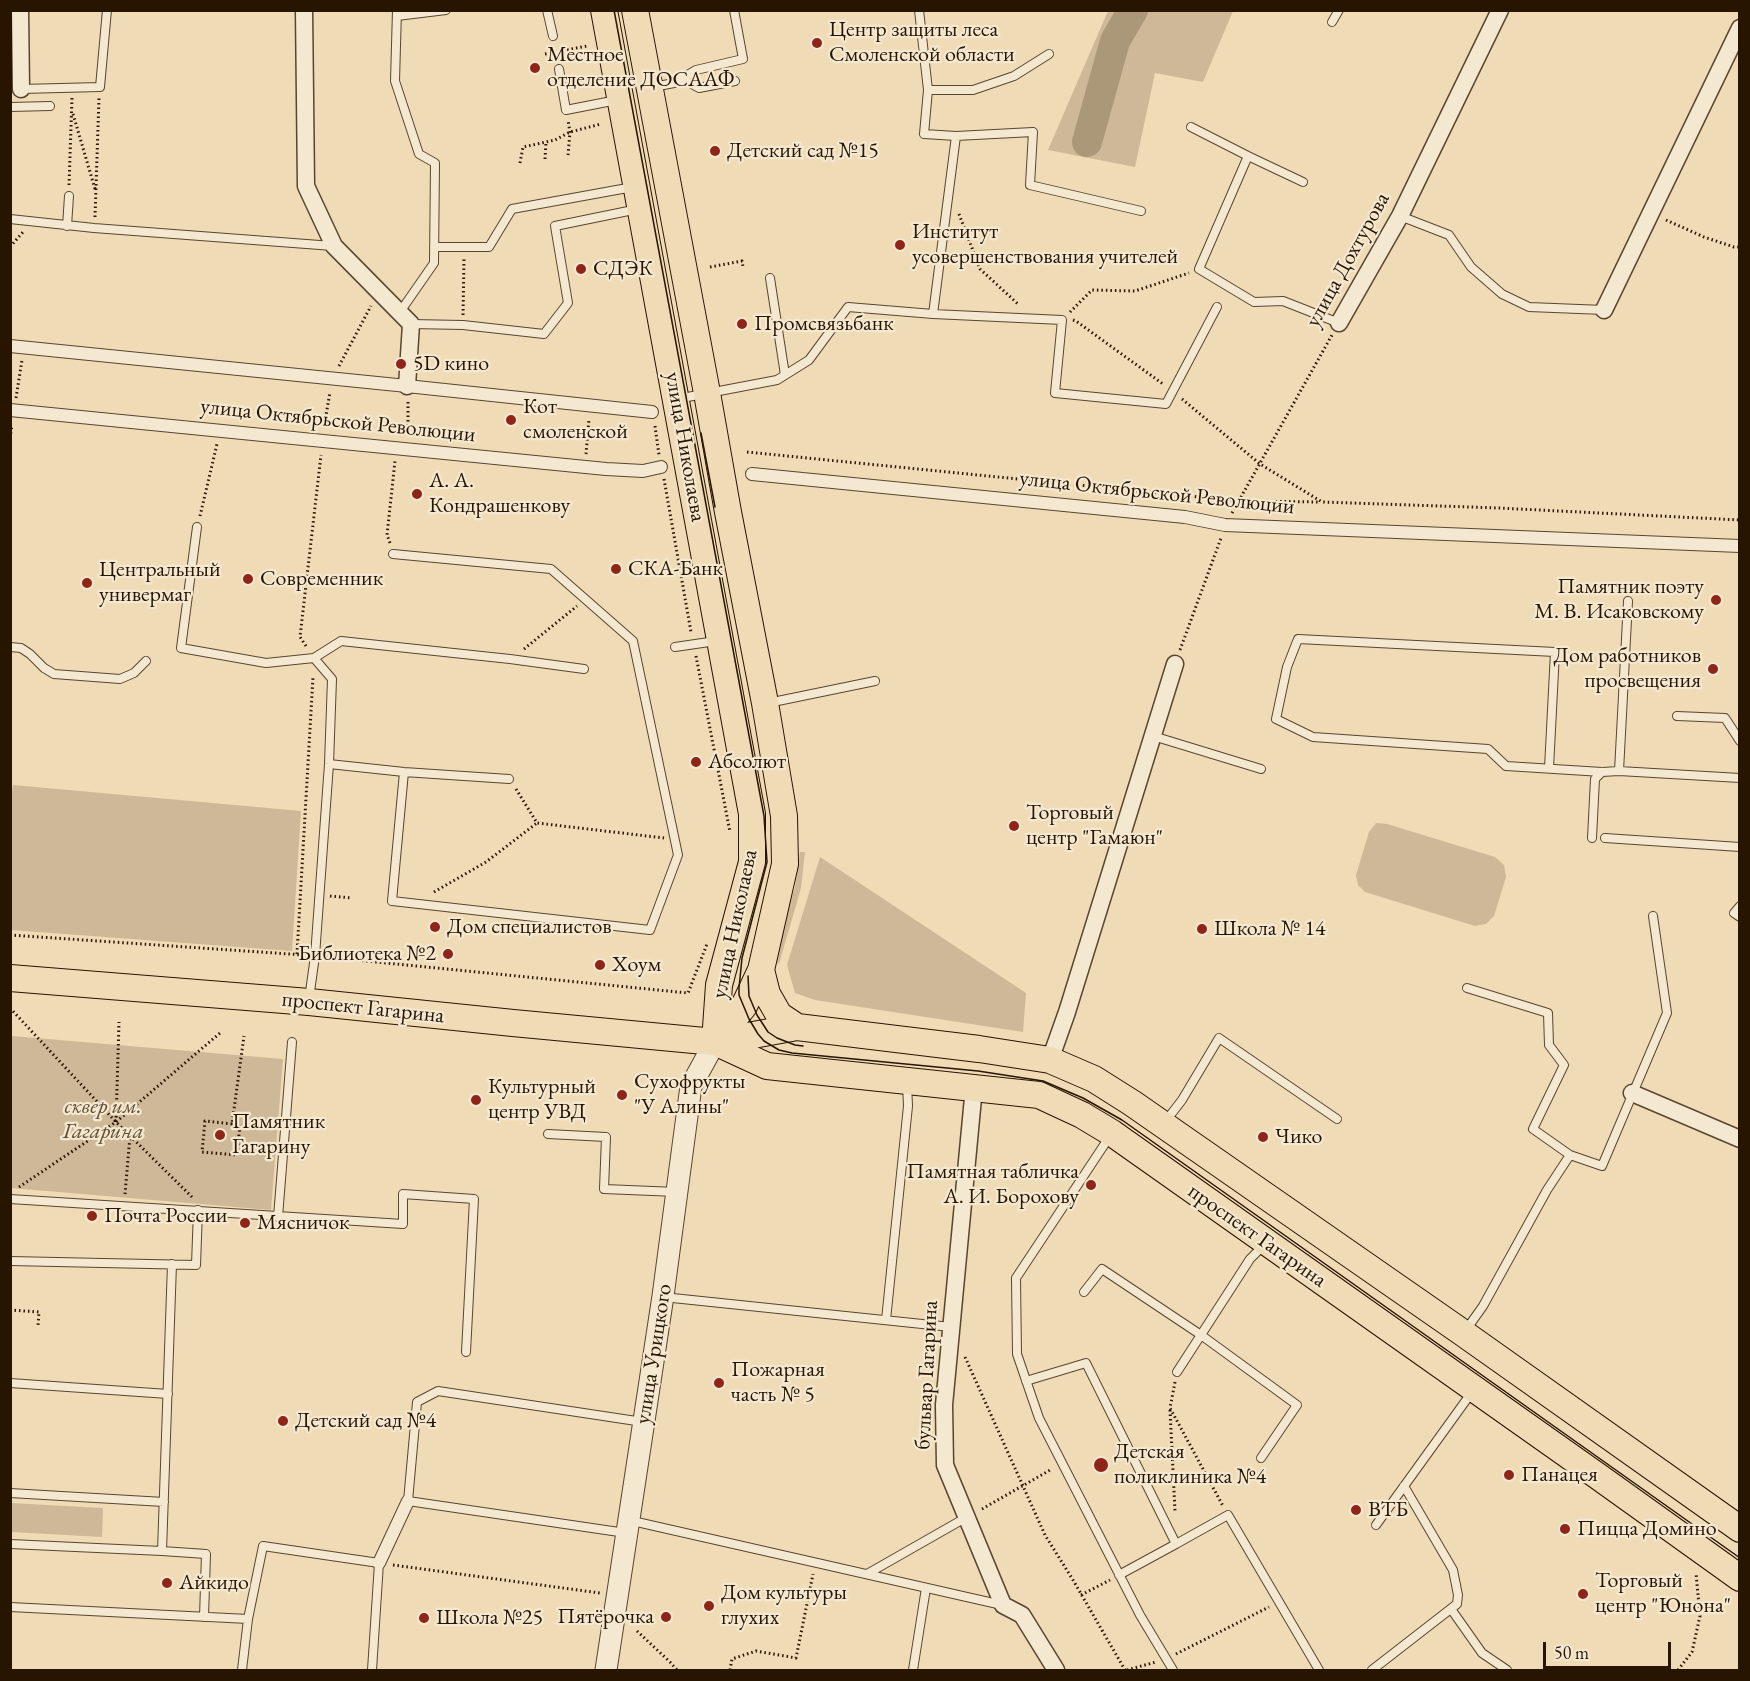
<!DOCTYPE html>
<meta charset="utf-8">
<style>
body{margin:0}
#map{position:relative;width:1750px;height:1681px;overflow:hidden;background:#efdbb6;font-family:"EB Garamond",serif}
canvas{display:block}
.frame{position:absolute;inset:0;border:12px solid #271500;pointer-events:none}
.scale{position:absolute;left:1543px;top:1642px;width:128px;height:27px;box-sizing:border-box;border:3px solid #271500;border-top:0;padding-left:8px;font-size:18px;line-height:21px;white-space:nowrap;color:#271500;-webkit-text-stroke:4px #f5e8d0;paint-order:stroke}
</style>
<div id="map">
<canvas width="1750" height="1681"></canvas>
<div class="frame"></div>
<div class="scale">50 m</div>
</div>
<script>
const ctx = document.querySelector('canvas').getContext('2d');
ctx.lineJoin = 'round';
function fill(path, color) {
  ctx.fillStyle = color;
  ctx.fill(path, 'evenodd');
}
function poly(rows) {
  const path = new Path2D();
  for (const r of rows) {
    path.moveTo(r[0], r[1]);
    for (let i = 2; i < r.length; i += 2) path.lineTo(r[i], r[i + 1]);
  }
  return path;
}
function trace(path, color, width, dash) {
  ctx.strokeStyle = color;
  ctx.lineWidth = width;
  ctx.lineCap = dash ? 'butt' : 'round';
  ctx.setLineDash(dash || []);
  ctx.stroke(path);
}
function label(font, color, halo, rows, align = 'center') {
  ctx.font = font + ' "EB Garamond",serif';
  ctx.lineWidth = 4.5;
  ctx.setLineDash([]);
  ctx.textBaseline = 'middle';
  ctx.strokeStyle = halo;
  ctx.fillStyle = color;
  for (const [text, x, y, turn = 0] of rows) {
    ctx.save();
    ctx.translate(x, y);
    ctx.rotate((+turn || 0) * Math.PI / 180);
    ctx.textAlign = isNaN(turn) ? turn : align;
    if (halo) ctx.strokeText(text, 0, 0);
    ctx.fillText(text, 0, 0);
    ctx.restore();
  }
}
fill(poly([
 [1108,11,1233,11,1203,82,1155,73,1135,167,1048,150],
 [13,785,301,811,292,951,11,930,10,807],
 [1376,823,1387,824,1495,857,1504,865,1506,877,1494,916,1486,924,1475,926,1365,892,1358,885,1356,875,1369,832],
 [800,852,805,852,801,888,779,964,773,961,795,887],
 [820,857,1026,993,1023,1032,815,1000,795,993,787,965],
 [12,1036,283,1059,271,1210,11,1188,10,1053],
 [10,1503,103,1508,102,1537,11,1532]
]), '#cdb997');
trace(poly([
 [1087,142,1115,41,1133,10]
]), '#ab9878', 30);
const service = poly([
 [397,10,395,81,419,154,435,163,434,263,400,312],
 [547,10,553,36],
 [397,16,446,10],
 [1332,22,1339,10],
 [559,69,566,110,617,100],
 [681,78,699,88,735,81],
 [653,87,674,83,696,70,743,59,734,10],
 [21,89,100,87,107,10],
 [928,90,973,90,1014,76,1049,54],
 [10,107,50,106],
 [1191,127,1248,156],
 [956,136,1033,132,1030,185,1141,211],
 [1303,182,1248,156,1199,269,1254,302,1283,301,1339,323],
 [1400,216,1449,235,1471,267,1502,294,1529,307,1604,310],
 [10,219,94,228,333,246],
 [67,226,69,196],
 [434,247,489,247,512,209,633,187],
 [770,278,785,375],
 [933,314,1062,320,1055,393,1166,404,1217,307],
 [411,324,463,325,544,334,568,303,555,226,638,209],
 [677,399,777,380,809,360,848,307,933,314,956,136,924,134,928,90,919,10],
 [197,527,181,648,266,663,314,658,341,641,510,659,584,669],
 [393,554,551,569,633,641,678,855,650,930,392,901,404,772],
 [10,647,21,648,30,654,44,668,54,674,120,679,134,673,146,661],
 [675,647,716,641],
 [768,703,875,681],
 [1677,716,1725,718,1740,741],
 [1153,736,1261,769],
 [329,764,404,772,509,779],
 [1549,768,1555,652,1298,639,1287,667,1276,719,1313,737,1488,749,1506,766,1602,772,1619,771,1740,778],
 [1619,771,1628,601],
 [1592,838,1595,779,1602,772],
 [1605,838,1740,847],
 [1740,906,1734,913,1740,917],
 [1467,988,1548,1013,1549,1045,1564,1065,1533,1129,1570,1155],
 [309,999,315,956,329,764,332,679,314,658],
 [1165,1122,1182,1100,1219,1038,1337,1119],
 [548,1134,606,1137,604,1189,677,1192],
 [1110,1136,1016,1278,1017,1354,1039,1418,1140,1615,1173,1670],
 [10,1199,403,1224,403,1194,474,1199,466,1352],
 [278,1217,292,1042],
 [10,1261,196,1265,198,1210],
 [1084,1292,1102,1269,1201,1335,1297,1405,1261,1458],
 [663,1297,951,1327],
 [886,1320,908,1106,907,1084],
 [1466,1330,1483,1306,1547,1190,1570,1155,1602,1166,1667,1013,1653,916],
 [1177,1372,1250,1259,1264,1245],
 [1026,1381,1086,1363,1176,1544,1228,1515,1319,1670],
 [10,1383,168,1394],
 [10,1493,164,1502],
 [628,1520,1002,1605],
 [1376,1525,1472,1392],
 [626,1533,408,1501,417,1402,438,1391,643,1422],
 [10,1544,162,1551,172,1264],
 [162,1551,206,1554,204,1617],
 [867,1574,967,1517],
 [1119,1575,1176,1544],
 [10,1607,248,1619],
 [1451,1609,1482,1653,1507,1670],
 [242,1670,248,1619,263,1546,379,1563,372,1670],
 [913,1670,926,1588],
 [1372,1670,1457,1604,1458,1595,1453,1570,1404,1486]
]);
const pedestrian = poly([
 [10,346,407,386,652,412],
 [10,410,606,469,643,471,661,467],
 [752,474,1185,517,1225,525,1740,546],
 [379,1563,408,1501]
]);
const minor = poly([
 [20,10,21,89],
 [304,10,306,186,334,246,411,324,407,386],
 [1604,310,1740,28],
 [1339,323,1400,216,1500,10],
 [1050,1060,1067,1012,1175,664],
 [974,1087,944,1405,945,1465,1003,1605,1022,1615,1056,1670],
 [1632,1093,1740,1139]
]);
const tertiary = poly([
 [606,1670,663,1296,691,1086,715,1042]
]);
const primary = poly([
 [604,10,752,814,752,862,719,985,715,1042],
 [635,10,707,393,728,512,765,703,784,816,785,864,761,970,744,1006,715,1042],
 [761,970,767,994,779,1015,797,1027],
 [10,978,309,1002,513,1023,715,1042,797,1027,979,1049,1050,1060,1094,1079,1132,1103,1463,1333,1740,1529],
 [715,1042,767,1066,1039,1095,1082,1115,1112,1133,1599,1477,1740,1578]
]);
trace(service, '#59462e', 10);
trace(pedestrian, '#59462e', 14);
trace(minor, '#59462e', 19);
trace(tertiary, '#59462e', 23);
trace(primary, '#271500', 28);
trace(poly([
 [545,54,587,46],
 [73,114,95,189],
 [568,155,570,132,568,120],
 [545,159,546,142],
 [520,163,523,147,555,140,570,132,601,124],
 [69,185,72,98],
 [959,214,980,269,1018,304],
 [95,217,99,98],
 [1666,220,1704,237,1734,247,1740,247],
 [10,247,23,232],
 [710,267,742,261,743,267],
 [1070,312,1092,290,1135,291,1189,273],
 [463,315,464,258],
 [1073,320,1076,321,1163,384],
 [339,366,371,306],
 [16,398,22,360],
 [1182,399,1260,464,1322,502,1499,508,1740,520],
 [408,402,408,435],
 [655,426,659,455],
 [324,427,330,392],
 [10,438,12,425],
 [747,452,1239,501,1320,502],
 [586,454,589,419],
 [664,479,691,632],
 [1232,513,1332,335],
 [200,516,217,444],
 [390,543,387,535,395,461],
 [306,646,300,637,321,455],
 [524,649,577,606],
 [1180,650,1221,538],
 [696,656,730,832],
 [516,789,537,823,664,838],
 [434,892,486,862,537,823],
 [330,896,352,898],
 [10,935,304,955],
 [297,954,313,677],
 [326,957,688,993,707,944],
 [10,1008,116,1122,192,1197],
 [116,1122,119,1022],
 [232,1124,205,1121,202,1152,237,1155,240,1124,232,1124,244,1036],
 [19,1187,116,1122,220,1033],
 [125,1194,130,1136],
 [10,1310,39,1312,38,1326],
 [965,1357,1045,1535,1073,1580,1125,1670],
 [1175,1382,1170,1408,1223,1506],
 [1170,1410,1175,1511],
 [982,1509,1052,1469],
 [393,1565,600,1593],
 [1081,1595,1110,1580],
 [637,1631,670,1662,677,1670],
 [1176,1654,1269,1607],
 [730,1670,732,1659,756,1651,796,1658,813,1574],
 [1127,1670,1156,1662],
 [1678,1670,1692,1652,1700,1616,1696,1573]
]), '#271500', 3, [1.5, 3]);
trace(service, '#f5e8d0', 8);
trace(pedestrian, '#f5e8d0', 12);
trace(minor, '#f5e8d0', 16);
trace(tertiary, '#f5e8d0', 21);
trace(primary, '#efdbb6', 26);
trace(poly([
 [614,10,764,816,767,862,742,958,739,988,739,995,749,1019,758,1034,764,1041,779,1050,792,1053,978,1071,1043,1081,1083,1098,1122,1120,1740,1558],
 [701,433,715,507],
 [748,976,749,996,757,1015,768,1032,777,1038,795,1045,803,1046]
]), '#271500', 1.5);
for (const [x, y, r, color] of [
 [817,43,6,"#8f2418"],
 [535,68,6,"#8f2418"],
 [715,151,6,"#8f2418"],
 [900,245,6,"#8f2418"],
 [581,269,6,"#8f2418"],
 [742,324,6,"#8f2418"],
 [401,364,6,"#8f2418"],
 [511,420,6,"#8f2418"],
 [417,494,6,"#8f2418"],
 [616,569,6,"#8f2418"],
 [248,579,6,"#8f2418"],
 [87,583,6,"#8f2418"],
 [1716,600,6,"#8f2418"],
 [1713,669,6,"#8f2418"],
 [696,762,6,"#8f2418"],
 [1014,826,6,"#8f2418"],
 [435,927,6,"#8f2418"],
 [1202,929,6,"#8f2418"],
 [448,954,6,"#8f2418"],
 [600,965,6,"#8f2418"],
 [622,1095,6,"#8f2418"],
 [476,1100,6,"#8f2418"],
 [220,1135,6,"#8f2418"],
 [1263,1137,6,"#8f2418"],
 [1091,1185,6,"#8f2418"],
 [92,1216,6,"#8f2418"],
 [245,1223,6,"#8f2418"],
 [719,1383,6,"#8f2418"],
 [283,1421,6,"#8f2418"],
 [1101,1465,8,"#8f2418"],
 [1509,1475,6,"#8f2418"],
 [1356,1510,6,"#8f2418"],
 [1565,1529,6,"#8f2418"],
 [167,1583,6,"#8f2418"],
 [1583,1594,6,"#8f2418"],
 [709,1606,6,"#8f2418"],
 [666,1617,6,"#8f2418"],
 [424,1618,6,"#8f2418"]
]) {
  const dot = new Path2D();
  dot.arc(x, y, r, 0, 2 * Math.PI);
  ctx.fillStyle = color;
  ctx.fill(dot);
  trace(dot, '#f5e8d0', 2);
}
label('22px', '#271500', '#f5e8d0', [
 ["Центр защиты леса",829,30],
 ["Смоленской области",829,55],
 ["Местное",547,55],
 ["отделение ДОСААФ",547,80],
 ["Детский сад №15",727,151],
 ["Институт",912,232],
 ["усовершенствования учителей",912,257],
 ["СДЭК",593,269],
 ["Промсвязьбанк",754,324],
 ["5D кино",413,364],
 ["Кот",523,407],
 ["смоленской",523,432],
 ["А. А.",429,481],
 ["Кондрашенкову",429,506],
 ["СКА-Банк",628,569],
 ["Центральный",99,570],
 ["универмаг",99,595],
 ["Современник",260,579],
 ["Памятник поэту",1704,587,"right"],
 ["М. В. Исаковскому",1704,612,"right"],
 ["Дом работников",1701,656,"right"],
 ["просвещения",1701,681,"right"],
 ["Абсолют",708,762],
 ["Торговый",1026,813],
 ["центр \"Гамаюн\"",1026,838],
 ["Дом специалистов",447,927],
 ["Школа № 14",1214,929],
 ["Библиотека №2",436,954,"right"],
 ["Хоум",612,965],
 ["Сухофрукты",634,1082],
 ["\"У Алины\"",634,1107],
 ["Культурный",488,1087],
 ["центр УВД",488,1112],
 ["Памятник",232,1122],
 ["Гагарину",232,1147],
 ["Чико",1275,1137],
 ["Памятная табличка",1079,1172,"right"],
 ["А. И. Борохову",1079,1197,"right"],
 ["Почта России",104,1216],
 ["Мясничок",257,1223],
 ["Пожарная",731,1370],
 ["часть № 5",731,1395],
 ["Детский сад №4",295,1421],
 ["Детская",1114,1452],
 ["поликлиника №4",1114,1477],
 ["Панацея",1521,1475],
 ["ВТБ",1368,1510],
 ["Пицца Домино",1577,1529],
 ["Торговый",1595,1581],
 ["центр \"Юнона\"",1595,1606],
 ["Айкидо",179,1583],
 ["Дом культуры",721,1593],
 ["глухих",721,1618],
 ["Пятёрочка",654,1617,"right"],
 ["Школа №25",436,1618]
], 'left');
label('22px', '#271500', '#f5e8d0', [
 ["улица Дохтурова",1348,260,-61],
 ["улица Октябрьской Революции",338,421,6],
 ["улица Николаева",685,447,80],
 ["улица Октябрьской Революции",1157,493,6],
 ["улица Николаева",735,924,-78],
 ["проспект Гагарина",363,1008,6],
 ["проспект Гагарина",1257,1236,35],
 ["улица Урицкого",654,1354,-81],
 ["бульвар Гагарина",927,1375,-87]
]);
label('italic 22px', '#614e35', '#f5e8d0', [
 ["сквер им.",103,1107],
 ["Гагарина",103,1132]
]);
</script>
